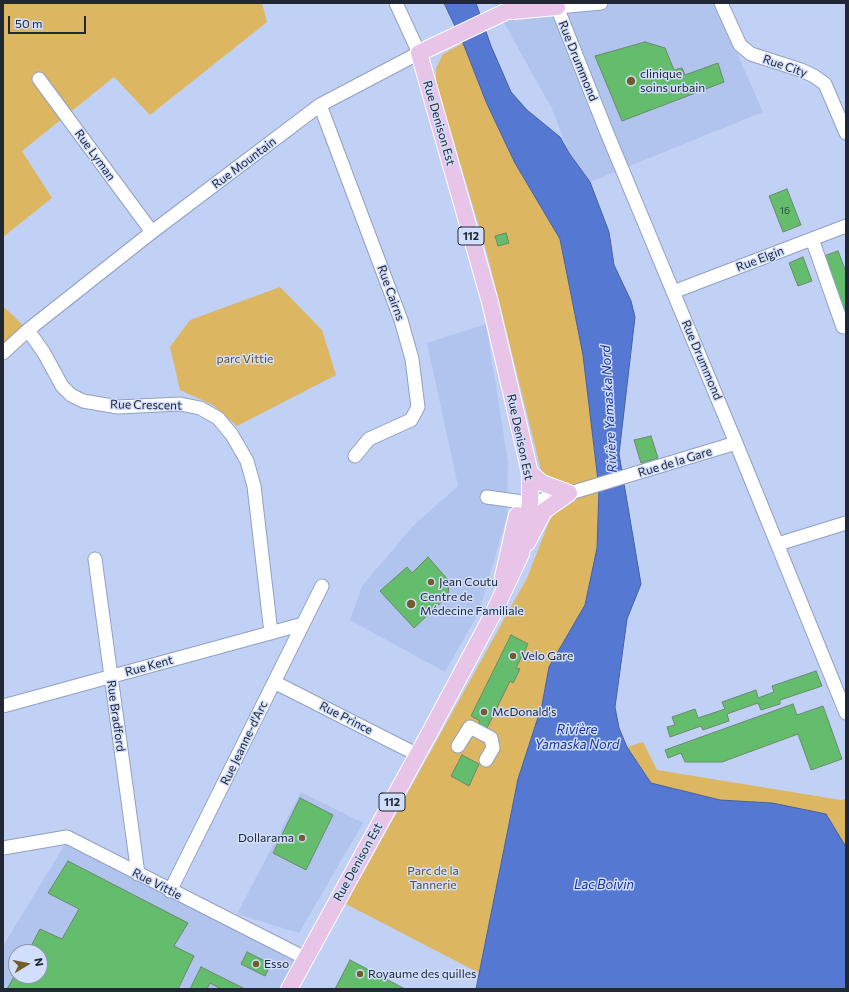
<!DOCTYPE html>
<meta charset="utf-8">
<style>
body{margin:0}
#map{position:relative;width:849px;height:992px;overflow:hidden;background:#c1d1f5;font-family:Commissioner,sans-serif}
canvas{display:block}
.frame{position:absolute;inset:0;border:4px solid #212734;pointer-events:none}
.north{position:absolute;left:8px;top:944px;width:40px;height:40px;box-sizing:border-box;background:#d1defc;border:1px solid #8b95ac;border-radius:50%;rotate:80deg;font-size:11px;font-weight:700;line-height:16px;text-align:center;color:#212734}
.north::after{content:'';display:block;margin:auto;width:14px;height:18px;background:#725d2c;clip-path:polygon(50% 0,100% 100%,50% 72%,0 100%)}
.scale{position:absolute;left:8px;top:16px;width:78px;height:18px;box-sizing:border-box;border:2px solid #212734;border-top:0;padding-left:5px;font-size:12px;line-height:14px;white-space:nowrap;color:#212734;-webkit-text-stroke:3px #d1defc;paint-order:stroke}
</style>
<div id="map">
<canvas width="849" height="992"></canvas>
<div class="frame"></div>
<div class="north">N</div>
<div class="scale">50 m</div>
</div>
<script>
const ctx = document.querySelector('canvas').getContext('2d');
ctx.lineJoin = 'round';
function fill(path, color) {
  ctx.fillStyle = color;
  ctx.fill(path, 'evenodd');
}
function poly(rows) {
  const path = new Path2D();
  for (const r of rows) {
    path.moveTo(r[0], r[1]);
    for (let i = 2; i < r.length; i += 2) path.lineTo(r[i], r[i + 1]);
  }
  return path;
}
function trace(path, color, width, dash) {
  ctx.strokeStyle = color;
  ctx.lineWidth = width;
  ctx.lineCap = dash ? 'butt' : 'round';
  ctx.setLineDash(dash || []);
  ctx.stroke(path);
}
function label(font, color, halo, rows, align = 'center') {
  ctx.font = font + ' Commissioner,sans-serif';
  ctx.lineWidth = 3;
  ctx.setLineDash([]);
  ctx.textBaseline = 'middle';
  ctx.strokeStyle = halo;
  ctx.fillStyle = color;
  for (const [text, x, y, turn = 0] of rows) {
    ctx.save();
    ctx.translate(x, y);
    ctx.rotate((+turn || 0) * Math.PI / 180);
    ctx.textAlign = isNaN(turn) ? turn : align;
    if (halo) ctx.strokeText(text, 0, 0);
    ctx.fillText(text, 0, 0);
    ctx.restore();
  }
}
fill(poly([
 [493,3,715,3,763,112,590,182,569,153,552,109],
 [486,324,508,462,507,516,479,612,445,672,350,620,362,586,413,526,458,486,427,343],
 [301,792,363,823,299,933,237,914],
 [67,841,300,960,284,989,3,989,3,946],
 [16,952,40,952,40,976,16,976]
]), '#b1c4ed');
fill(poly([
 [3,3,262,3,267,22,150,115,114,77,22,151,52,198,3,237],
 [463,43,487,104,515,163,560,239,583,355,599,489,597,548,585,605,549,667,542,705,518,779,479,973,346,904,527,578,549,522,553,515,575,501,571,490,542,474,487,253,436,82,436,68,443,54],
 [280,287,322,330,336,375,237,426,213,405,180,390,170,347,190,320],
 [3,306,28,330,3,353],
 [643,742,657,770,841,800,846,799,846,847,772,803,720,800,651,783,627,747]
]), '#dcb660');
const water = poly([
 [444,3,476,3,491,46,511,92,527,110,560,137,569,153,590,182,609,232,614,265,631,301,635,317,619,454,641,584,627,619,615,707,619,728,627,747,651,783,720,800,772,803,826,814,846,847,846,989,476,989,518,779,542,705,549,667,585,605,597,548,599,489,583,355,560,239,515,163,487,104,463,43,444,3]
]);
fill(water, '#5578d2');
trace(water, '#4560a3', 1);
const building = poly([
 [645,42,665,48,674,70,682,68,685,75,718,63,724,82,622,121,595,56,645,42],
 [787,189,801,225,783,232,769,196,787,189],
 [506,233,509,243,498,246,495,236,506,233],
 [838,251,846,272,846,315,842,316,821,257,838,251],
 [803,257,812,281,798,286,789,263,803,257],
 [651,436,658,458,641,463,634,440,651,436],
 [428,557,449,581,448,596,414,628,380,591,407,567,412,573,428,557],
 [511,635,528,644,516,668,520,669,513,683,510,681,487,728,479,724,480,721,471,716,511,635],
 [816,671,822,686,780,700,780,704,761,710,758,703,727,714,729,721,703,730,701,726,670,737,667,727,675,725,672,717,695,709,698,718,725,709,722,702,756,690,758,698,774,692,772,686,816,671],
 [793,704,797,715,823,706,842,759,811,770,798,734,722,762,685,762,681,753,668,758,665,750,793,704],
 [462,755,479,764,469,786,451,776,462,755],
 [300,798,333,815,306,870,273,853,300,798],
 [68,861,188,923,174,946,194,956,178,989,7,989,16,973,16,976,40,976,40,952,28,952,40,929,62,939,79,909,48,893,68,861],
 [247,952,271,964,265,976,241,964,247,952],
 [350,960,405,989,335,989,350,960],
 [201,967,243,988,243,989,221,989,210,983,207,989,190,989,201,967]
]);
fill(building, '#64bd6d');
trace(building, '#6b886c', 1);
const minor = poly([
 [601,3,557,7,607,133,736,443,846,713],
 [721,3,740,45,751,54,801,70,814,76,825,84,846,133],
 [39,79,152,232],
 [320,105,401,320,412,359,418,407,411,420,369,439,355,456],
 [812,239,843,327],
 [673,292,846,226],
 [28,330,44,353,62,386,71,395,83,401,118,407,180,404,200,408,218,418,232,435,247,461,254,486,271,633],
 [3,353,28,330,152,232,320,105,419,53,396,3],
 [487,497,530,503,577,491,736,443],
 [778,544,846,523],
 [95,559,138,874],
 [274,682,418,755],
 [3,706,303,624],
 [458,746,470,727,491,738,493,748,486,760],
 [3,848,67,837,305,958],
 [170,891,322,586]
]);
const major = poly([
 [513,11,557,7,555,3],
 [530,473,542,483,569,493],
 [527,543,544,511,569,493],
 [503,577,517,515],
 [289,989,430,732,493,614,521,554,530,503,530,473,490,302,419,53,524,3]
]);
trace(minor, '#91a0c3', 15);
trace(major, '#fff', 18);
trace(minor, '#fff', 13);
trace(major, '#e8c4e9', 16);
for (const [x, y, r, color] of [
 [631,81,5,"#725d2c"],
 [431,582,4,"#725d2c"],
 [411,604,5,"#725d2c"],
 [513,656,4,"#725d2c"],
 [484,712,4,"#725d2c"],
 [302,838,4,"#725d2c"],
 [256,964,4,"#725d2c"],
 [360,974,4,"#725d2c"]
]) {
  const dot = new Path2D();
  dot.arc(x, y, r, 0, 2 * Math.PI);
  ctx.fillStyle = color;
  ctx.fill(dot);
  trace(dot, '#d1defc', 1.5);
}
label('10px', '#324c42', null, [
 ["16",785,211]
]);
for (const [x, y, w] of [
 [471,236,26],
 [392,802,26]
]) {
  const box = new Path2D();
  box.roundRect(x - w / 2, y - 9, w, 18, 3);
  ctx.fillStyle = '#d1defc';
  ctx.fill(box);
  trace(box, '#212734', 1);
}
label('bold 11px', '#212734', null, [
 ["112",471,236],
 ["112",392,802]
]);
label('12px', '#212734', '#d1defc', [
 ["Rue Drummond",578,61,68],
 ["Rue City",785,66,19],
 ["Rue Denison Est",439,123,74],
 ["Rue Lyman",95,155,54],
 ["Rue Mountain",244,163,-37],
 ["Rue Elgin",760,259,-21],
 ["Rue Cairns",391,293,70],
 ["Rue Drummond",702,360,67],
 ["Rue Crescent",146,405,1],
 ["Rue Denison Est",520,437,78],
 ["Rue de la Gare",675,462,-17],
 ["Rue Kent",149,666,-15],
 ["Rue Bradford",116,716,82],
 ["Rue Prince",346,718,27],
 ["Rue Jeanne-d'Arc",244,743,-64],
 ["Rue Denison Est",358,862,-61],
 ["Rue Vittie",157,884,27]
]);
label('12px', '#212734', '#d1defc', [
 ["clinique",640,74],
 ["soins urbain",640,88],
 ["Jean Coutu",439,582],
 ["Centre de",420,597],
 ["Médecine Familiale",420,611],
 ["Velo Gare",521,656],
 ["McDonald's",492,712],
 ["Dollarama",294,838,"right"],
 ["Esso",264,964],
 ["Royaume des quilles",368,974]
], 'left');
label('12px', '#634f21', '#d1defc', [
 ["parc Vittie",245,359],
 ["Parc de la",433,871],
 ["Tannerie",433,885]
]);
label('italic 13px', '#153099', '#d1defc', [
 ["Rivière Yamaska Nord",609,409,-93],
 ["Rivière",577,730],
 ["Yamaska Nord",577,745],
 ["Lac Boivin",604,885]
]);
</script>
